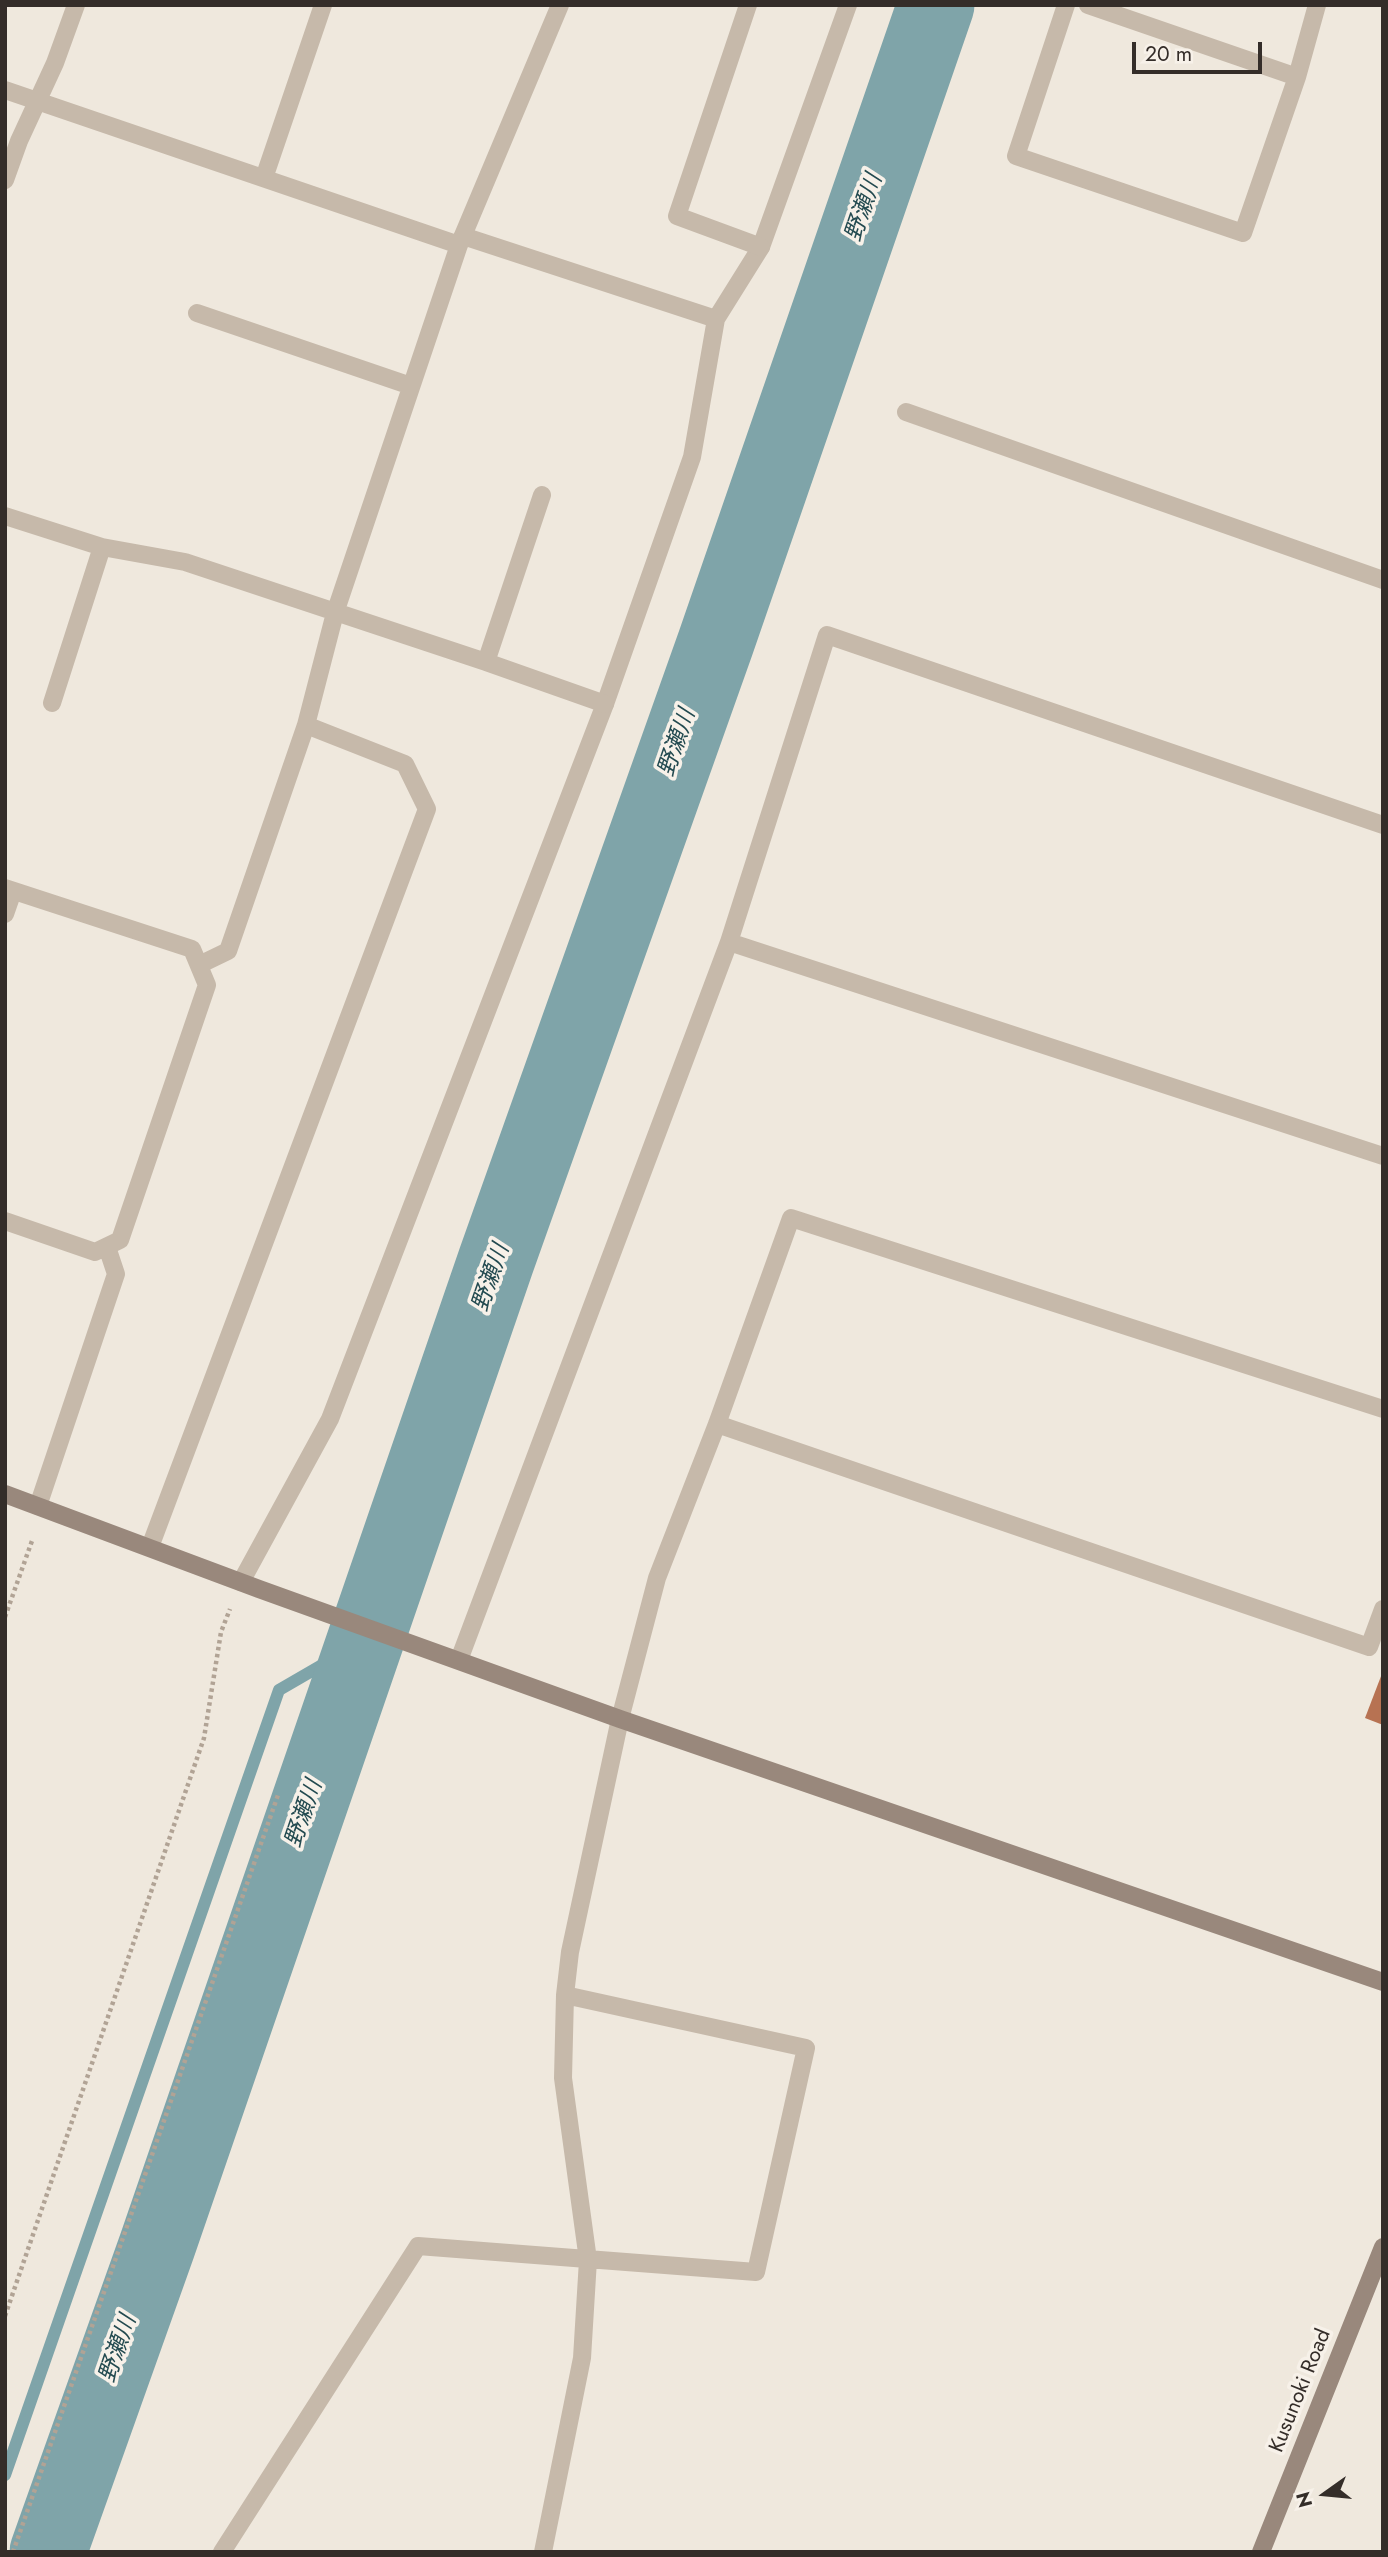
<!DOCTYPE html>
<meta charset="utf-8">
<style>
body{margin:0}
#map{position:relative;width:1388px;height:2557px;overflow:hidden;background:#efe8dd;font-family:Jost,sans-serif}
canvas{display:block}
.frame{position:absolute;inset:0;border:7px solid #342d29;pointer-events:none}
.north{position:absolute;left:1290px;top:2459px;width:70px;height:70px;-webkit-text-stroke:5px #f7f1e9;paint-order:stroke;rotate:255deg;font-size:19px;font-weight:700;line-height:28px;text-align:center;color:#342d29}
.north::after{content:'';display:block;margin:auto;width:24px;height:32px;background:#342d29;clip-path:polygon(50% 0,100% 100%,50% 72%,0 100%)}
.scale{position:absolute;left:1132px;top:42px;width:130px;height:32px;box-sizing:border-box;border:4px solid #342d29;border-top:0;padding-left:9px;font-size:21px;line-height:24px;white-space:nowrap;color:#342d29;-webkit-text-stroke:5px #f7f1e9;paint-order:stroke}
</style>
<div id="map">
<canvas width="1388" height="2557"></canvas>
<div class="frame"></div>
<div class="north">N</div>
<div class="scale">20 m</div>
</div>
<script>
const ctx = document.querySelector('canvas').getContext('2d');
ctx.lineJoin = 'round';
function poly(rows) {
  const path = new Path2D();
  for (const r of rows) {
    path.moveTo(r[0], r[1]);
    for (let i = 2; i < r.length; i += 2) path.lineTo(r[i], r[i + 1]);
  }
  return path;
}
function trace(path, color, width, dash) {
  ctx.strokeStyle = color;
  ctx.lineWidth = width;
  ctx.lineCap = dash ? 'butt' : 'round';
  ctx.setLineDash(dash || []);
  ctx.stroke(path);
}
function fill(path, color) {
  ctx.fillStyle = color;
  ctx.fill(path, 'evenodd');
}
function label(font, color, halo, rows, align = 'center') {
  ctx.font = font + ' Jost,"Noto Sans JP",sans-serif';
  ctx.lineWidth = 7;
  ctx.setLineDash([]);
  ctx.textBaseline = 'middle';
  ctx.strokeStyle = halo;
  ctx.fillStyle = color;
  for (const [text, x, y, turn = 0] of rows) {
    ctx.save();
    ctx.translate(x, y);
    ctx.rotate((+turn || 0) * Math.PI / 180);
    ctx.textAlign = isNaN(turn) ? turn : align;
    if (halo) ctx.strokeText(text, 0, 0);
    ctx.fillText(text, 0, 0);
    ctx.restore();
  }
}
trace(poly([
 [5,2475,279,1690,367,1639]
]), '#7fa4a9', 12);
trace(poly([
 [48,2552,157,2246,496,1261,716,642,936,5]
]), '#7fa4a9', 77);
fill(poly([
 [1383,1671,1383,1725,1365,1718]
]), '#b77252');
trace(poly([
 [5,1617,33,1538],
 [5,2316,204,1738,221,1632,230,1609],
 [13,2552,278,1795]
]), '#b1a395', 4.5, [3.5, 3.5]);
trace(poly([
 [716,319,761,247,848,5],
 [241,1582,330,1419,605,704,692,457,716,319,463,236]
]), '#c6b9aa', 18);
trace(poly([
 [748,5,677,216,761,247],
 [1066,5,1016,156,1243,233,1297,77,1317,5],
 [1088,5,1297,77],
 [5,90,459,245],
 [264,178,323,5],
 [5,180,19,141,55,63,76,5],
 [197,313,411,386],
 [906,412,1383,580],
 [5,516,102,547,185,562,486,662,542,495],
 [486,662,605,704],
 [52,703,102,547],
 [5,888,192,949,207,985,120,1240,95,1252,5,1221],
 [5,914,13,891],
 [729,942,827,635,1383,825],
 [199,965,228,951,306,725,335,613,459,245,560,5],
 [717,1424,1369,1647,1383,1609],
 [38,1506,116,1274,107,1247],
 [150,1547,427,809,405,764,306,725],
 [459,1660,729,942,1383,1156],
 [222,2552,418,2246,756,2272,806,2048,565,1995],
 [543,2552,582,2358,588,2260,563,2078,565,1995,570,1952,620,1719,657,1578,717,1424,791,1218,1383,1409]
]), '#c6b9aa', 18);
trace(poly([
 [5,1494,259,1589,620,1719,1383,1982],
 [1261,2552,1383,2247]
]), '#99887c', 18);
label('21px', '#342d29', '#f7f1e9', [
 ["Kusunoki Road",1301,2391,-68]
]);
label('italic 23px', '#234a50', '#f7f1e9', [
 ["野瀬川",865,208,-71],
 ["野瀬川",678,743,-71],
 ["野瀬川",492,1278,-71],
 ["野瀬川",305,1814,-71],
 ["野瀬川",119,2349,-71]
]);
</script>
